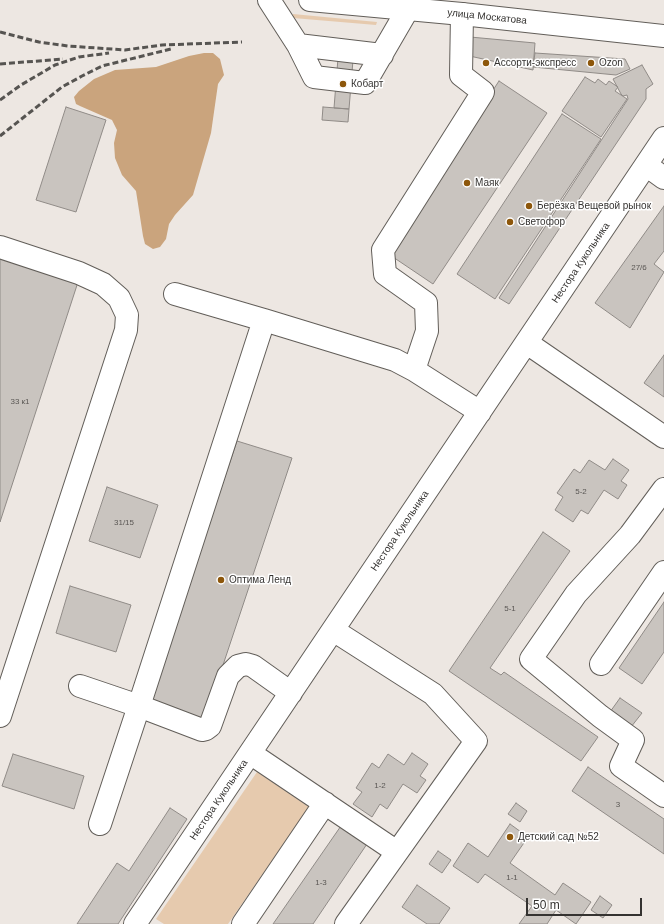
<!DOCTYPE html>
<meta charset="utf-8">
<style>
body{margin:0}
#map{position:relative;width:664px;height:924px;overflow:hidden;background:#ede7e2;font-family:Helvetica,sans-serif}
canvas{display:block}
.scale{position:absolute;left:526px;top:898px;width:116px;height:18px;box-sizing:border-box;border:2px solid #353331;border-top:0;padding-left:5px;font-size:12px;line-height:14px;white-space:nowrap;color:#353331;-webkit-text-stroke:3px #fff;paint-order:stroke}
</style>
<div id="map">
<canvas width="664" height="924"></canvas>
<div class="scale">50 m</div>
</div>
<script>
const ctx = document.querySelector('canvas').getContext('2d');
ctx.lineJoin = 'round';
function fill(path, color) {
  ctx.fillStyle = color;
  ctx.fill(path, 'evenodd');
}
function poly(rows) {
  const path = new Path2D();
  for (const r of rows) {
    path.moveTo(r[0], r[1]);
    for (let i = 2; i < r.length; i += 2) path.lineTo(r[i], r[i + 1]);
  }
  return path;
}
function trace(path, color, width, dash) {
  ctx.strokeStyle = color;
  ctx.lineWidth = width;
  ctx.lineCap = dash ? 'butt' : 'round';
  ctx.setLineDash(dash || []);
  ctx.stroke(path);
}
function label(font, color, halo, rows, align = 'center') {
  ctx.font = font + ' Helvetica,sans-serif';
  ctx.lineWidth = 3;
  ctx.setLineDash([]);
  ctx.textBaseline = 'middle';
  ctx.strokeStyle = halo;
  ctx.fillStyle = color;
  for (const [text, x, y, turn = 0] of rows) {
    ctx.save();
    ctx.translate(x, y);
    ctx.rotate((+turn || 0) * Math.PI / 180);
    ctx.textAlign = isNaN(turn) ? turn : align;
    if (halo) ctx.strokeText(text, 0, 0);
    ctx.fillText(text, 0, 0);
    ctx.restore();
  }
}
fill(poly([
 [293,14,377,22,376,25,293,18],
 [257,772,309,807,228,924,164,924,156,919]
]), '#e6caae');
fill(poly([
 [204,53,213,53,220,59,224,75,218,84,211,133,193,195,175,215,169,224,166,239,160,247,153,249,145,244,143,236,136,191,122,175,115,158,114,143,117,130,112,120,80,106,76,104,74,97,79,91,94,79,115,70,156,67,189,56]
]), '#caa47d');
const building = poly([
 [470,37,535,43,533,70,465,55,470,37],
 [535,53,625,59,630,69,616,75,533,67,535,53],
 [338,58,353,60,349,109,334,108,338,58],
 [642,65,653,84,646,89,646,99,509,304,499,298,628,99,627,95,623,96,621,94,613,79,642,65],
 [585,77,595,83,598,79,606,85,609,81,618,87,615,91,627,99,601,137,562,111,585,77],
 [499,81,547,113,433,284,387,253,499,81],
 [66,107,106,120,76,212,36,200,66,107],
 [323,107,349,109,348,122,322,120,323,107],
 [562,114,601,139,495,299,457,274,562,114],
 [664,206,664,251,654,264,664,272,630,328,595,303,664,206],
 [0,256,78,282,0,522,0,256],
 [664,355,664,397,644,383,664,355],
 [237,441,292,458,204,722,149,702,237,441],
 [613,459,629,470,621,481,627,485,618,499,604,490,588,514,581,510,573,522,555,510,563,497,557,493,574,469,580,473,589,460,605,470,613,459],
 [107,487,158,505,140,558,89,541,107,487],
 [543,532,570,551,490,668,501,675,504,672,598,737,581,761,449,671,543,532],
 [70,586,131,605,116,652,56,633,70,586],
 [664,602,664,652,642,684,619,668,664,602],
 [620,698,642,713,631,727,610,712,620,698],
 [412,753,428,764,420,776,426,780,417,793,403,784,387,809,380,804,372,817,353,804,362,792,356,788,372,763,379,768,388,754,404,765,412,753],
 [13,754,84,776,74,809,2,786,13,754],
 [588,767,664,819,664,854,572,791,588,767],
 [516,803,527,811,520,822,508,814,516,803],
 [170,808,187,819,118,924,77,924,117,863,129,871,170,808],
 [343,823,369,841,313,924,273,924,343,823],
 [510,824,528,837,510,863,555,895,563,883,591,902,576,924,556,910,547,924,519,924,532,906,485,874,478,883,453,866,468,843,488,857,510,824],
 [438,851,451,860,442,873,429,864,438,851],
 [417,885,450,908,439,924,427,924,402,907,417,885],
 [600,896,612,905,603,918,591,910,600,896]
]);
fill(building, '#c9c4bf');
trace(building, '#908b87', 1);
const minor = poly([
 [269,0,298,45,314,77,365,83,408,9],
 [462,14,461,75,483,92,383,250,385,274,426,303,427,331,414,370,480,412],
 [298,45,382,55],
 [646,165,664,178],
 [0,247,79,273,103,284,119,298,127,315,126,330,0,716],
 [175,294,264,320],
 [527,343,664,437],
 [664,489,630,535,576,594,531,659,600,716,633,740,621,766,664,796],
 [333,630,433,694,476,741,346,924],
 [601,664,664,572],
 [80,686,139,706,100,824],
 [291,693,253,666,246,664,238,666,228,676,210,726,206,729,202,730,139,706,264,320,395,360,414,370],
 [250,753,397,852],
 [135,924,664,138],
 [243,924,325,803]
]);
const major = poly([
 [310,0,462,14,664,36]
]);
trace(minor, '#625e59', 24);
trace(major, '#625e59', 24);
trace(minor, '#fff', 22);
trace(major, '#fff', 22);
trace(poly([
 [0,32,39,42,68,46,125,50,162,45,242,42],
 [0,64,63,59],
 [0,100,21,85,55,65,79,57,109,53],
 [0,136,62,87,82,76,102,66,171,49]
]), '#565451', 3, [6, 3]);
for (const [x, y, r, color] of [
 [486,63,4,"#8d570b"],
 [591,63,4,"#8d570b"],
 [343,84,4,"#8d570b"],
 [467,183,4,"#8d570b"],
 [529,206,4,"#8d570b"],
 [510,222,4,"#8d570b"],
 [221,580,4,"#8d570b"],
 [510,837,4,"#8d570b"]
]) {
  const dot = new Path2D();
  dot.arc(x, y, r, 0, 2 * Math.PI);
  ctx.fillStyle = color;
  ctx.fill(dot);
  trace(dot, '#fff', 1.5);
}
label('8px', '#5a5754', null, [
 ["27/6",639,268],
 ["33 к1",20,402],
 ["5-2",581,492],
 ["31/15",124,523],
 ["5-1",510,609],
 ["1-2",380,786],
 ["3",618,805],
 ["1-1",512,878],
 ["1-3",321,883]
]);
label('10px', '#353331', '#fff', [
 ["улица Москатова",487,17,6],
 ["Нестора Кукольника",581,263,-56],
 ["Нестора Кукольника",400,531,-56],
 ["Нестора Кукольника",219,800,-56]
]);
label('10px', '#353331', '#fff', [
 ["Ассорти-экспресс",494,63],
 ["Ozon",599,63],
 ["Кобарт",351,84],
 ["Маяк",475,183],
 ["Берёзка Вещевой рынок",537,206],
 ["Светофор",518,222],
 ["Оптима Ленд",229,580],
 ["Детский сад №52",518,837]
], 'left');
</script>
